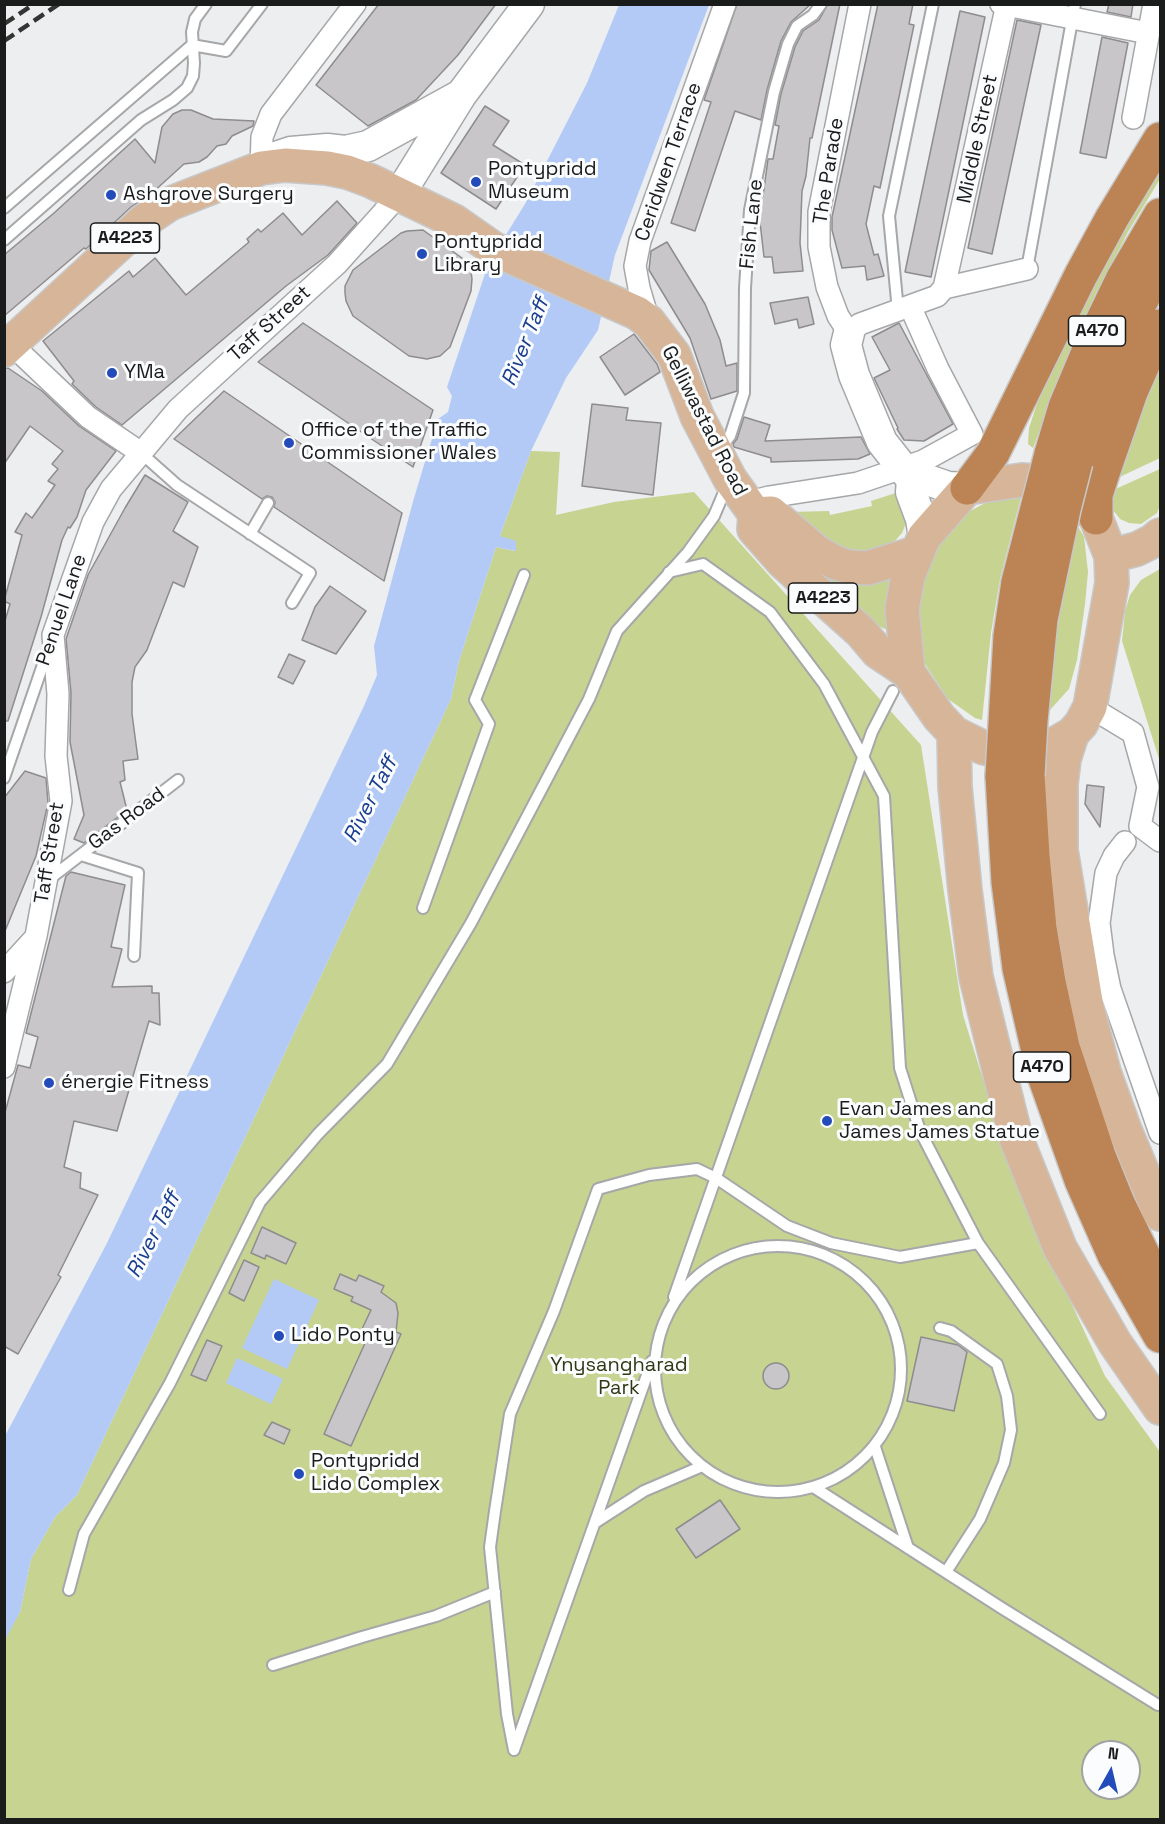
<!DOCTYPE html>
<meta charset="utf-8">
<style>
body{margin:0}
#map{position:relative;width:1165px;height:1824px;overflow:hidden;background:#eceef0;font-family:"Space Grotesk",sans-serif}
canvas{display:block}
.frame{position:absolute;inset:0;border:6px solid #1a1b1b;pointer-events:none}
.north{position:absolute;left:1081px;top:1740px;width:60px;height:60px;box-sizing:border-box;background:#fafcfd;border:2px solid #a0a2a3;border-radius:50%;rotate:8deg;font-size:16px;font-weight:700;line-height:24px;text-align:center;color:#1a1b1b}
.north::after{content:'';display:block;margin:auto;width:21px;height:27px;background:#234bb9;clip-path:polygon(50% 0,100% 100%,50% 72%,0 100%)}
</style>
<div id="map">
<canvas width="1165" height="1824"></canvas>
<div class="frame"></div>
<div class="north">N</div>
</div>
<script>
const ctx = document.querySelector('canvas').getContext('2d');
ctx.lineJoin = 'round';
function fill(path, color) {
  ctx.fillStyle = color;
  ctx.fill(path, 'evenodd');
}
function poly(rows) {
  const path = new Path2D();
  for (const r of rows) {
    if (r.length === 3) {
      path.moveTo(r[0] + r[2], r[1]);
      path.arc(r[0], r[1], r[2], 0, 2 * Math.PI);
      continue;
    }
    path.moveTo(r[0], r[1]);
    for (let i = 2; i < r.length; i += 2) path.lineTo(r[i], r[i + 1]);
  }
  return path;
}
function trace(path, color, width, dash) {
  ctx.strokeStyle = color;
  ctx.lineWidth = width;
  ctx.lineCap = dash ? 'butt' : 'round';
  ctx.setLineDash(dash || []);
  ctx.stroke(path);
}
function label(font, color, halo, rows, align = 'center') {
  ctx.font = font + ' "Space Grotesk",sans-serif';
  ctx.lineWidth = 6;
  ctx.setLineDash([]);
  ctx.textBaseline = 'middle';
  ctx.strokeStyle = halo;
  ctx.fillStyle = color;
  for (const [text, x, y, turn = 0] of rows) {
    ctx.save();
    ctx.translate(x, y);
    ctx.rotate((+turn || 0) * Math.PI / 180);
    ctx.textAlign = isNaN(turn) ? turn : align;
    if (halo) ctx.strokeText(text, 0, 0);
    ctx.fillText(text, 0, 0);
    ctx.restore();
  }
}
fill(poly([
 [1160,157,1160,179,1128,232,1095,295,1064,366,1033,448,1028,444,1029,428,1037,404,1032,401],
 [1160,351,1160,458,1111,481],
 [531,451,560,452,556,515,614,502,694,492,921,745,963,1015,1014,1179,1105,1376,1160,1452,1160,1819,7,1819,4,1812,4,1640,20,1612,31,1559,55,1517,77,1495,451,699,459,661,496,547,515,551,500,536],
 [1093,1752,1129,1752,1129,1788,1093,1788],
 [1160,469,1160,505,1157,513,1141,524,1129,523,1120,519,1113,510,1111,491],
 [902,491,908,518,902,533,894,542,876,552,840,551,790,512,829,511,830,515,872,506,871,501],
 [1021,497,1000,579,991,633,982,720,975,718,948,699,923,661,915,624,918,588,932,551,955,519,989,501],
 [764,521,889,580,887,630,871,622],
 [1077,525,1084,537,1088,572,1085,604,1077,660,1069,689,1049,711,1053,659,1063,588],
 [1160,569,1160,762,1122,641,1125,611,1130,595,1141,580]
]), '#c6d391');
fill(poly([
 [619,5,709,5,615,255,598,330,566,378,531,451,500,536,516,541,516,551,496,547,459,661,451,699,77,1495,55,1517,31,1559,20,1612,5,1640,5,1436,106,1245,364,706,377,675,374,646,414,498,438,419,448,412,452,396,447,387,489,262,525,204,587,83],
 [274,1279,319,1300,287,1369,242,1348],
 [237,1358,283,1379,271,1404,226,1383]
]), '#b3caf7');
const building = poly([
 [379,4,496,4,458,55,416,100,368,126,316,85,379,4],
 [737,4,811,4,791,22,781,41,767,90,761,120,735,111,695,231,671,223,711,102,704,100,737,4],
 [828,4,840,4,812,138,810,138,806,176,802,191,800,243,803,271,774,273,772,257,764,257,760,222,758,222,758,207,760,196,763,196,768,159,773,159,779,126,775,125,781,94,795,47,803,31,819,20,828,4],
 [878,4,913,4,909,24,914,25,880,188,874,186,866,224,874,255,878,254,884,276,867,280,865,266,842,268,832,230,832,217,878,4],
 [1109,4,1133,4,1131,17,1107,12,1109,4],
 [960,11,985,17,931,277,905,272,960,11],
 [1017,20,1041,25,992,254,968,248,1017,20],
 [1102,37,1128,43,1106,158,1080,153,1102,37],
 [485,106,509,121,493,145,525,165,496,209,441,173,485,106],
 [182,110,191,110,213,119,254,121,253,126,232,136,226,144,217,146,207,157,199,162,184,164,152,193,131,207,86,249,84,248,4,316,4,255,54,213,135,139,155,163,162,127,173,114,182,110],
 [337,201,357,223,328,255,286,286,122,425,96,407,72,384,74,381,43,341,129,271,133,277,155,258,186,295,249,242,247,239,258,229,261,232,283,213,302,235,337,201],
 [423,230,462,258,471,272,472,279,471,291,450,347,440,356,427,359,409,356,353,316,346,301,345,293,345,286,353,270,401,233,407,231,423,230],
 [667,242,705,304,720,340,726,366,737,363,737,391,711,399,690,338,649,270,651,251,667,242],
 [808,297,814,324,799,328,797,319,775,324,770,303,808,297],
 [303,323,433,410,413,467,258,362,303,323],
 [899,323,953,424,924,441,904,440,897,429,898,428,874,378,890,370,872,337,899,323],
 [634,334,657,364,660,372,625,395,600,357,634,334],
 [4,368,8,368,42,391,79,426,116,451,86,490,77,517,70,528,68,527,62,540,41,617,8,721,4,721,4,624,10,604,4,601,22,535,15,532,26,513,32,518,55,485,48,481,58,469,52,464,63,451,30,426,4,464,4,368],
 [224,391,402,513,384,581,274,507,275,502,272,497,267,496,262,499,174,439,224,391],
 [592,404,628,408,626,420,661,423,653,495,582,486,592,404],
 [744,417,770,425,765,441,861,437,870,454,858,459,771,462,771,458,734,447,733,444,737,439,744,417],
 [145,475,188,502,173,531,198,547,184,587,173,582,147,650,135,667,132,682,132,714,138,759,123,761,125,780,120,782,127,810,84,843,74,839,84,815,70,742,71,693,66,639,88,575,125,508,145,475],
 [330,586,366,611,336,654,302,640,315,607,330,586],
 [289,654,305,661,293,684,278,677,289,654],
 [25,771,46,778,48,803,36,856,5,931,4,798,25,771],
 [1087,785,1104,787,1100,827,1085,804,1087,785],
 [71,872,125,885,111,947,122,949,112,987,152,986,152,993,159,993,160,1025,149,1021,117,1131,74,1121,64,1167,81,1173,80,1188,98,1195,58,1275,61,1277,18,1354,4,1346,4,1116,18,1065,30,1068,38,1037,26,1033,66,876,71,872],
 [262,1227,296,1243,286,1264,266,1255,265,1259,251,1253,262,1227],
 [244,1260,259,1267,244,1301,229,1293,244,1260],
 [340,1274,356,1281,359,1275,384,1286,381,1292,396,1303,398,1313,396,1332,401,1334,351,1446,324,1434,366,1341,362,1329,371,1310,351,1301,353,1297,334,1289,340,1274],
 [921,1337,958,1345,967,1352,954,1411,907,1401,921,1337],
 [207,1340,222,1346,206,1381,191,1375,207,1340],
 [776,1376,13],
 [272,1422,290,1430,284,1444,264,1435,272,1422],
 [720,1500,740,1529,696,1558,676,1529,720,1500]
]);
fill(building, '#c8c6c8');
trace(building, '#8e8c8e', 1.5);
const lane = poly([
 [192,45,226,51,262,4],
 [4,208,192,45],
 [4,240,141,120,173,100,187,88,193,76,194,63,192,32,195,19,206,4],
 [1027,269,1075,4],
 [898,311,889,216,933,4],
 [719,450,730,436,744,393,745,288,750,210,774,92,788,44,797,26,813,15,821,4],
 [141,453,177,485,310,573,292,603],
 [250,534,268,503],
 [669,572,703,564,770,612,824,684,884,796,900,1068,920,1131,978,1243,1100,1414],
 [4,778,49,647],
 [81,855,138,873,134,956],
 [48,880,178,780],
 [423,908,489,724,475,700,524,575],
 [778,1369,123],
 [674,1297,872,732,893,691],
 [940,1328,951,1331,997,1364,1007,1396,1011,1430,1004,1463,980,1519,946,1572],
 [875,1447,908,1548],
 [815,1488,1000,1607,1158,1705],
 [596,1522,644,1491,700,1467],
 [69,1590,84,1534,170,1383,260,1202,318,1134,387,1064,471,923,589,699,617,631,688,552,714,516,728,483],
 [273,1665,362,1637,436,1616,495,1592],
 [514,1750,507,1714,490,1547,495,1511,510,1414,554,1311,598,1189,649,1175,697,1169,716,1178,787,1226,831,1243,900,1257,978,1243],
 [514,1750,652,1361]
]);
const street = poly([
 [860,4,819,212,819,247,827,287,838,316,849,333,860,324,937,296,944,288,1007,4],
 [1001,4,1148,33],
 [1133,118,1154,4],
 [261,168,262,137,271,114,355,4],
 [944,288,1027,269],
 [649,322,639,288,635,266,640,241,725,4],
 [11,344,88,417,141,453],
 [746,503,769,497,858,483,923,461,972,434,938,369,910,306],
 [1090,707,1133,733,1148,787,1140,826,1160,841],
 [1125,842,1114,856,1106,873,1099,923,1103,955,1110,989,1160,1133],
 [4,972,34,939],
 [4,1067,36,936,61,801,56,756,58,694,53,635,93,522,111,489,178,409,337,264,399,195]
]);
const secondary = poly([
 [273,158,291,152,327,149,345,151,368,146,459,96],
 [399,195,461,95,529,4],
 [849,333,846,345,854,375,882,442,912,480,911,492,921,519,924,537],
 [912,480,925,479,948,487,967,488]
]);
const primary = poly([
 [4,350,144,221,169,204,261,168,285,165,327,168,347,172,371,181,454,221,494,249,637,313,649,322,674,355,697,416,730,479,755,514],
 [755,514,754,529,783,562,861,632,878,652,908,672,939,717,954,733,984,748,1013,752,1038,751,1055,744,1072,734,1081,724,1090,707,1112,583,1111,556,1096,518,1082,502,1066,489,1045,482,1022,480,967,488,924,537,908,576,902,609,908,672],
 [755,514,771,513,818,553,836,563,849,567,868,568,916,553],
 [1111,556,1137,549,1153,541,1160,535],
 [954,733,955,787,965,890,976,977,1016,1138,1060,1248,1115,1343,1160,1408],
 [1072,734,1064,759,1061,784,1061,850,1087,1008,1104,1072,1124,1128,1160,1214]
]);
const highway = poly([
 [1051,454,1065,407,1094,338,1123,278,1160,215],
 [1076,462,1096,403,1124,334,1160,265],
 [967,488,993,453,1081,275,1112,218,1160,139],
 [1096,518,1096,495,1103,473,1131,392,1160,326],
 [1028,775,1033,856,1040,928,1049,982,1063,1047,1099,1156,1118,1203,1160,1289],
 [1002,776,1008,882,1019,968,1043,1073,1081,1180,1114,1255,1160,1336]
]);
trace(lane, '#a6a7a9', 14);
trace(street, '#a6a7a9', 24);
trace(secondary, '#a6a7a9', 33);
trace(primary, '#c8c8c8', 36);
trace(highway, '#c8c8c8', 36);
trace(lane, '#fff', 10);
trace(street, '#fff', 21);
trace(secondary, '#fff', 30);
trace(primary, '#d7b599', 33);
trace(highway, '#bc8455', 33);
trace(poly([
 [4,24,34,4],
 [4,41,59,4]
]), '#333434', 4.5, [12, 6]);
const highwayBridge = poly([
 [1028,775,1031,721,1041,619,1064,509,1076,462],
 [1002,776,1010,636,1018,582,1051,454]
]);
trace(highwayBridge, '#c8c8c8', 36, []);
trace(highwayBridge, '#bc8455', 33);
for (const [x, y, r, color] of [
 [476,182,6,"#234bb9"],
 [111,195,6,"#234bb9"],
 [422,254,6,"#234bb9"],
 [112,373,6,"#234bb9"],
 [289,443,6,"#234bb9"],
 [49,1083,6,"#234bb9"],
 [827,1121,6,"#234bb9"],
 [279,1336,6,"#234bb9"],
 [299,1474,6,"#234bb9"]
]) {
  const dot = new Path2D();
  dot.arc(x, y, r, 0, 2 * Math.PI);
  ctx.fillStyle = color;
  ctx.fill(dot);
  trace(dot, '#fafcfd', 2);
}
for (const [x, y, w] of [
 [125,238,69],
 [1097,331,57],
 [823,598,69],
 [1042,1067,57]
]) {
  const box = new Path2D();
  box.roundRect(x - w / 2, y - 15, w, 30, 4.5);
  ctx.fillStyle = '#fafcfd';
  ctx.fill(box);
  trace(box, '#1a1b1b', 1.5);
}
label('bold 18px', '#1a1b1b', null, [
 ["A4223",125,238],
 ["A470",1097,331],
 ["A4223",823,598],
 ["A470",1042,1067]
]);
label('20px', '#1a1b1b', '#fafcfd', [
 ["Middle Street",978,139,-78],
 ["Ceridwen Terrace",669,162,-71],
 ["The Parade",829,171,-81],
 ["Fish Lane",752,224,-84],
 ["Taff Street",270,324,-42],
 ["Gelliwastad Road",704,421,63],
 ["Penuel Lane",62,610,-71],
 ["Gas Road",127,819,-37],
 ["Taff Street",50,853,-81]
]);
label('20px', '#1a1b1b', '#fafcfd', [
 ["Pontypridd",488,170],
 ["Museum",488,193],
 ["Ashgrove Surgery",123,195],
 ["Pontypridd",434,243],
 ["Library",434,266],
 ["YMa",124,373],
 ["Office of the Traffic",301,431],
 ["Commissioner Wales",301,454],
 ["énergie Fitness",61,1083],
 ["Evan James and",839,1110],
 ["James James Statue",839,1133],
 ["Lido Ponty",291,1336],
 ["Pontypridd",311,1462],
 ["Lido Complex",311,1485]
], 'left');
label('20px', '#313713', '#fafcfd', [
 ["Ynysangharad",619,1366],
 ["Park",619,1389]
]);
label('italic 21px', '#193d8f', '#fafcfd', [
 ["River Taff",526,342,-68],
 ["River Taff",371,800,-63],
 ["River Taff",154,1235,-63]
]);
</script>
